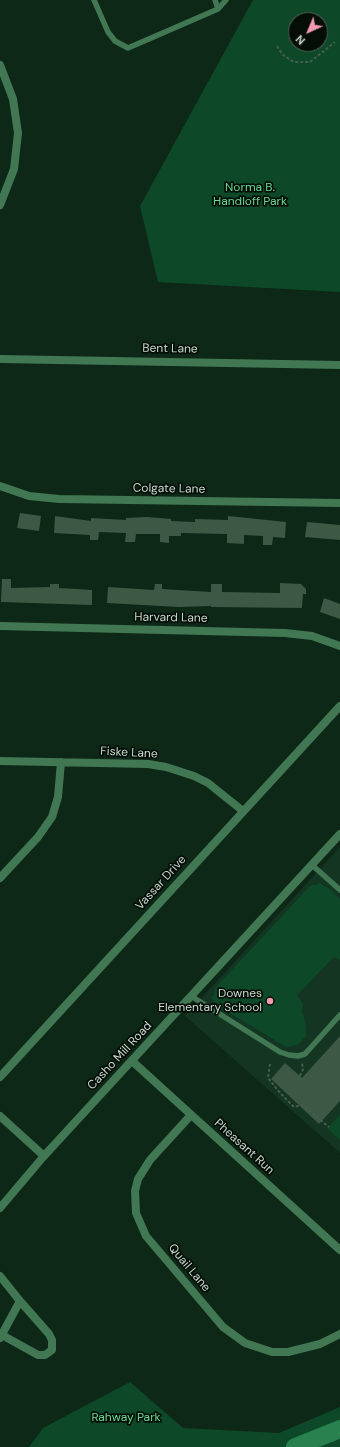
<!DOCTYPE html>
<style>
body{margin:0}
#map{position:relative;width:340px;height:1447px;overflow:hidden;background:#0d2817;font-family:"DM Sans",sans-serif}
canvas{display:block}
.north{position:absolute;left:288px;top:12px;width:40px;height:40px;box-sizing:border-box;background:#040e07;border:1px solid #525f56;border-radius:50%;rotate:224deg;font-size:11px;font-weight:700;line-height:16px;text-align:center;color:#c8d8cc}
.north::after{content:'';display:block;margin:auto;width:14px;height:18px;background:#f29aaf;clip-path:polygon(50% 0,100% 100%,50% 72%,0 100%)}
</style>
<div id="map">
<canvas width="340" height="1447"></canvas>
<div class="north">N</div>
</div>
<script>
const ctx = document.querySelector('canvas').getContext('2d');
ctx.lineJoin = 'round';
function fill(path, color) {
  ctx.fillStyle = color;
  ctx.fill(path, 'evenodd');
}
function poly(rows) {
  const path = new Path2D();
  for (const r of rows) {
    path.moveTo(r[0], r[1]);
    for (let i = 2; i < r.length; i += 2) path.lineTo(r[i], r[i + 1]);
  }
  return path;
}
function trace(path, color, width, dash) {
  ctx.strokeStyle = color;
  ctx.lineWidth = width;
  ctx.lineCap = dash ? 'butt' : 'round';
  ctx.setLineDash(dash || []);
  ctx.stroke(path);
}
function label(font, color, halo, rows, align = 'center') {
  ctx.font = font + ' "DM Sans",sans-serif';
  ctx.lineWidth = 3.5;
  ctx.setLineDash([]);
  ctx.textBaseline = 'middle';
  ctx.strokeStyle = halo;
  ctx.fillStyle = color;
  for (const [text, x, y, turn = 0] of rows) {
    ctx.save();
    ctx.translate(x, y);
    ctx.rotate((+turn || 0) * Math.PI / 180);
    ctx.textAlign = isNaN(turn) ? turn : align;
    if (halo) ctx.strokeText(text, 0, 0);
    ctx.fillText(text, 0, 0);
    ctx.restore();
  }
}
fill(poly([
 [340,847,340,1153,185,1016]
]), '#133521');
fill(poly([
 [253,0,340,0,340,292,158,282,140,206],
 [296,20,320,20,320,44,296,44],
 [318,882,330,889,340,899,340,960,334,957,297,995,303,1004,302,1012,306,1024,306,1036,297,1045,286,1047,218,1006,211,997,214,996,215,988,310,886,318,884],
 [340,1115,340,1140,327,1128],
 [130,1382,183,1428,279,1433,340,1407,340,1447,29,1447,43,1428]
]), '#0d4928');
trace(poly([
 [295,1447,340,1429]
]), '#28814e', 18);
fill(poly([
 [20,513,41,516,39,531,17,528],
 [55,516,91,521,91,518,126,520,126,518,147,517,171,519,171,521,195,522,195,519,228,520,228,516,286,522,285,538,273,537,272,545,263,545,263,536,244,535,244,544,227,543,227,534,181,533,181,536,169,536,169,543,160,542,160,534,136,534,135,542,125,542,126,533,99,532,98,540,90,540,90,535,54,533],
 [307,522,340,525,340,540,305,537],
 [2,579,11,579,11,588,50,587,50,584,59,584,59,588,92,590,92,605,1,602],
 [280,583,301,584,306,589,306,594,303,594,302,608,211,607,211,606,179,607,107,603,108,587,154,590,155,584,162,584,162,589,211,592,211,584,222,584,222,592,280,593],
 [324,598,340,604,340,619,320,612],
 [340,1036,340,1101,319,1124,271,1079,285,1063,302,1078]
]), '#3d5946');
trace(poly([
 [277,46,283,55,294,62,310,62,335,42],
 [270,1064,268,1078,280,1093,294,1107,302,1105,329,1127],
 [300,1076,303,1069,302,1063]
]), '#465e4f', 2, [3, 2]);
trace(poly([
 [94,0,108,32,115,41,128,48,218,9,226,0],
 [215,0,218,9],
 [312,865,340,890],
 [191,996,280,1052,289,1055,298,1056,305,1054,340,1015]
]), '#427754', 5.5);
trace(poly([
 [0,65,13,99,18,133,14,169,0,205],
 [0,359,340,365],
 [0,486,29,496,59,499,340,503],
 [0,626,285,633,312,636,340,646],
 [0,761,148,764,166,767,194,776,208,783,243,811],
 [0,878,38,837,52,817,58,797,61,762],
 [132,1061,340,1250],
 [0,1077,340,706],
 [191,1115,150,1160,138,1179,135,1191,136,1213,146,1236,223,1327,245,1343,272,1352,288,1352,320,1344,340,1334],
 [0,1116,44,1156],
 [0,1276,20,1301,0,1338],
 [2,1335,38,1355,45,1355,52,1350,52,1340,49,1334,20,1301]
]), '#427754', 8);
trace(poly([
 [0,1208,44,1156,340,834]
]), '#427754', 8);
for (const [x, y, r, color] of [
 [270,1001,4,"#f29aaf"]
]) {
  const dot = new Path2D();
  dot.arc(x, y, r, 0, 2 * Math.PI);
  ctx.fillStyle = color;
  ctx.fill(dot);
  trace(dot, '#040e07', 1.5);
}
label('12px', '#68da93', '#040e07', [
 ["Norma B.",250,188],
 ["Handloff Park",250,202],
 ["Rahway Park",126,1418]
]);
label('12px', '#c8d8cc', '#040e07', [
 ["Bent Lane",170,349,1],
 ["Colgate Lane",169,489,1],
 ["Harvard Lane",171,618,1],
 ["Fiske Lane",129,753,3],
 ["Vassar Drive",161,883,-48],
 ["Casho Mill Road",120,1056,-47],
 ["Pheasant Run",244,1147,42],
 ["Quail Lane",189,1268,50]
]);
label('12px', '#c8d8cc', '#040e07', [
 ["Downes",262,994],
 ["Elementary School",262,1008]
], 'right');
</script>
